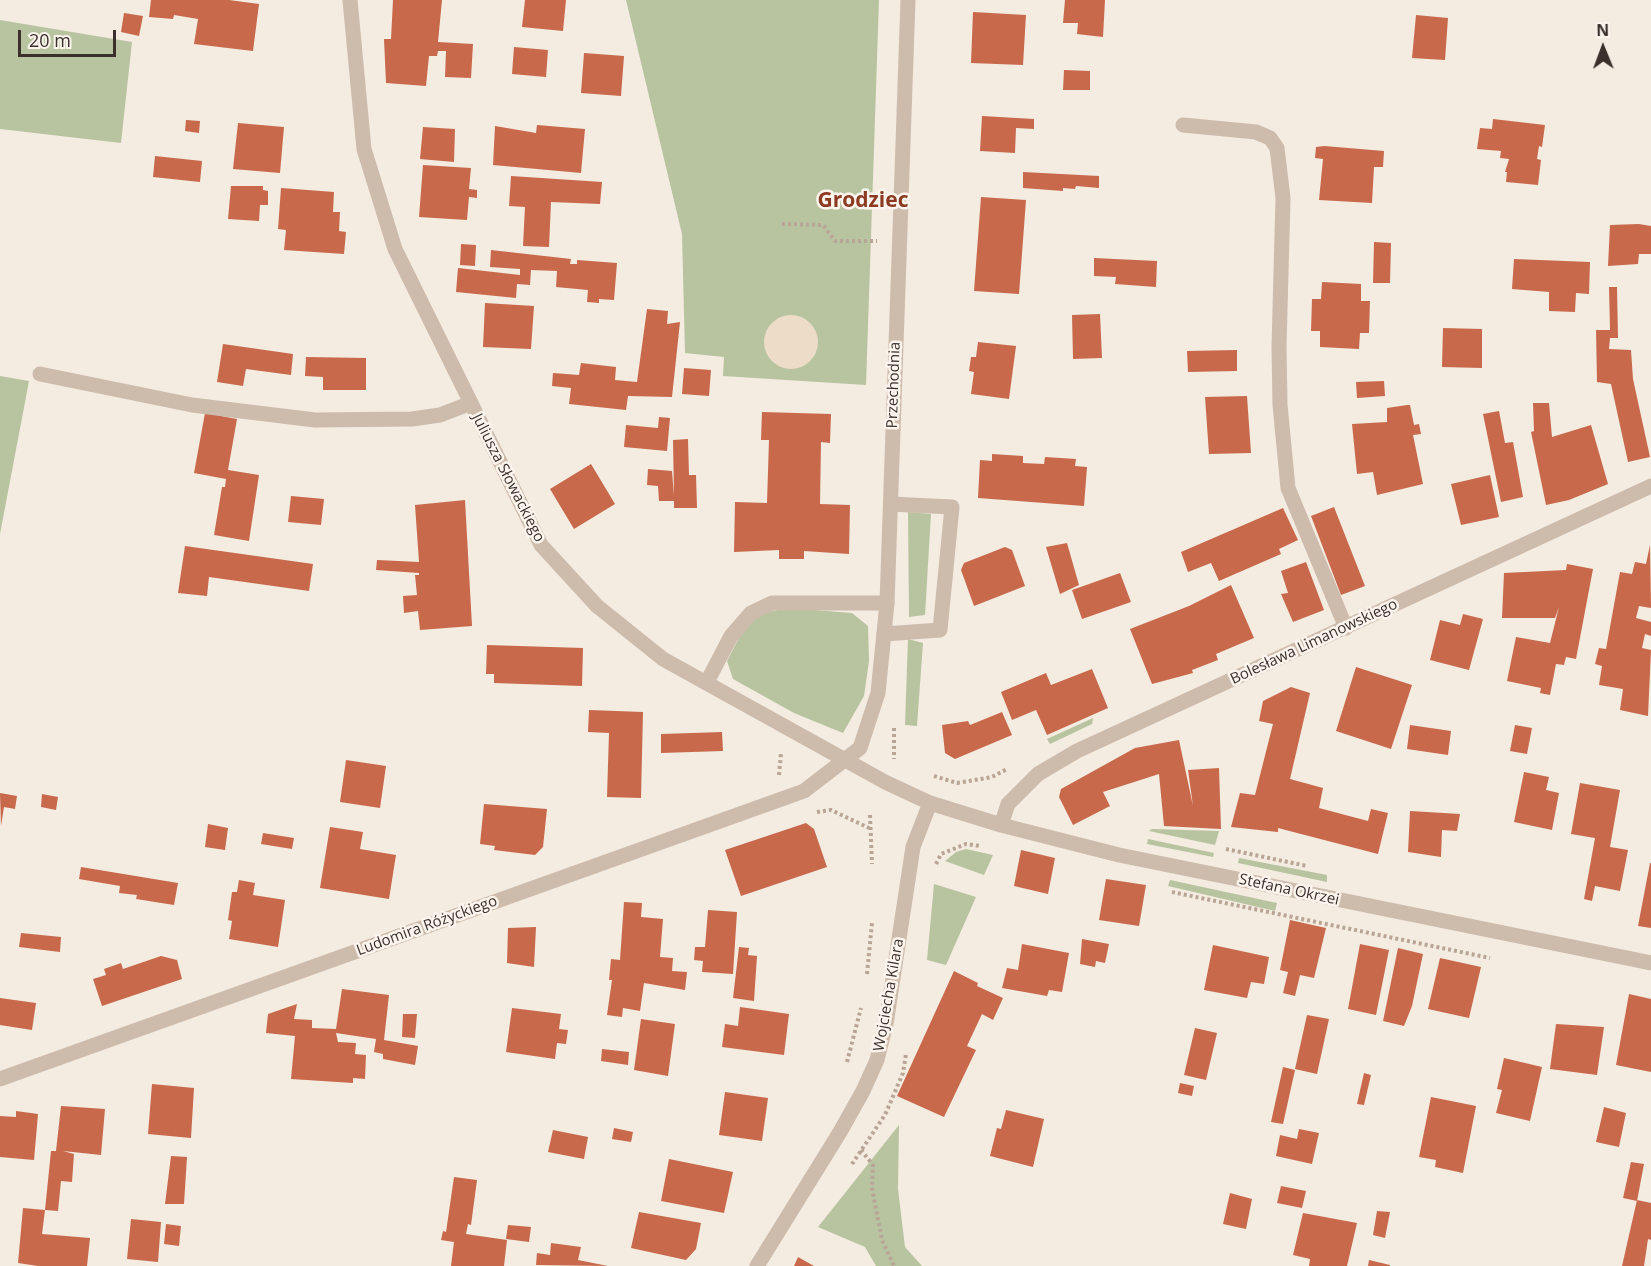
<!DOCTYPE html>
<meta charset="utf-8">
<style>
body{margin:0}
#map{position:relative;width:1651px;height:1266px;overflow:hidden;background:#f4ebe1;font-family:"Open Sans",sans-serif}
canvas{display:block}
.north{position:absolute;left:1573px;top:18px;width:60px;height:60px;-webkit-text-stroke:4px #fbf5ee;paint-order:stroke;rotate:359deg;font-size:16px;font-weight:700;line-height:24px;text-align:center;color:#3b302b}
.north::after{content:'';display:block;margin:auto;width:21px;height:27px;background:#3b302b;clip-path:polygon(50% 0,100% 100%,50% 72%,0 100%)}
.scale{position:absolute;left:18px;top:30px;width:98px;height:27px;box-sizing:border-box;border:3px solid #3b302b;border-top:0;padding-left:8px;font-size:18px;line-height:21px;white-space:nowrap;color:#3b302b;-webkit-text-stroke:4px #fbf5ee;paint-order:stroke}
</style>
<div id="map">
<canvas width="1651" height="1266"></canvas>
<div class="north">N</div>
<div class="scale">20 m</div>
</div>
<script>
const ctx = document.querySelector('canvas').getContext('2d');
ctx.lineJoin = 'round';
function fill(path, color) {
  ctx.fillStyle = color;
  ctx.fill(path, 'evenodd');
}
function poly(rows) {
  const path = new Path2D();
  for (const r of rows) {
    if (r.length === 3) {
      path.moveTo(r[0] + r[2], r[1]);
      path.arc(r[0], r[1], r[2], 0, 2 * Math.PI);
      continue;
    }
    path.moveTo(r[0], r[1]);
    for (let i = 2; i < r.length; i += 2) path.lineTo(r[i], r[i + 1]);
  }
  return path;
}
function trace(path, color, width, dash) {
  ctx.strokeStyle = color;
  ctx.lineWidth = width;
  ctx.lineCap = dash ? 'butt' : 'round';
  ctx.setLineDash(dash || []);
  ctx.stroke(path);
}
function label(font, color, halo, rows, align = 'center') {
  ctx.font = font + ' "Open Sans",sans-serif';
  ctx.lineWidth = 5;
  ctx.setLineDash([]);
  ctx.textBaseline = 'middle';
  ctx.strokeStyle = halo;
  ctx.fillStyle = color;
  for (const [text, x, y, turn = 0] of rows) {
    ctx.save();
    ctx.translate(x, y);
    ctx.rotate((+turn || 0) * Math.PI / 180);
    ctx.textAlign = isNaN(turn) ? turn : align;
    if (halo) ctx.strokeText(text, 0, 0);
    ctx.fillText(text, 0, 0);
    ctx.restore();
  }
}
fill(poly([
 [626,0,879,0,866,385,723,376,724,357,685,353,682,234],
 [0,20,132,42,121,143,0,129],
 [0,376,29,381,0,534],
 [908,512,931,514,925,615,909,617],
 [789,608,852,613,868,626,869,661,864,696,843,733,794,713,733,679,727,661,746,624,762,613],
 [908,639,923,643,917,726,905,725],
 [1093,718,1092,724,1050,744,1047,739],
 [1152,829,1219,831,1215,845,1149,831],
 [1148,839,1214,853,1213,857,1147,844],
 [966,849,993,855,984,875,945,861,956,852],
 [1239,858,1327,875,1327,882,1238,863],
 [1170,880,1277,903,1275,911,1168,886],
 [934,884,976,897,946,965,927,960],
 [899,1125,898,1189,905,1247,922,1266,876,1266,865,1247,818,1227]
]), '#b8c4a0');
fill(poly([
 [791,342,27]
]), '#ecdcc8');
fill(poly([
 [151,0,229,0,259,4,253,51,194,44,198,19,174,15,173,19,149,17],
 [393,0,442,0,438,42,473,44,471,78,445,77,446,51,438,51,437,56,429,56,426,86,386,83,384,39,391,39],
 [525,0,566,0,563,31,522,27],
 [1065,0,1105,0,1103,37,1077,34,1078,23,1063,23],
 [973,12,1026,15,1023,65,971,63],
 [124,13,143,16,139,36,121,32],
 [1416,15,1448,18,1445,60,1412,58],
 [514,47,548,50,546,77,512,74],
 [584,53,624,56,621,96,581,93],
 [1064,70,1090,71,1090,90,1063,90],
 [982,116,1034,119,1034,129,1016,128,1015,153,980,151],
 [1493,119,1545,125,1542,147,1539,146,1537,159,1541,160,1538,185,1506,182,1507,172,1505,172,1509,159,1500,158,1501,151,1477,149,1480,128,1492,129],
 [186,120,200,121,199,133,185,131],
 [238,123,284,127,280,173,233,169],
 [537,125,585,129,581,173,493,165,495,126,536,133],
 [423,127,455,129,454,162,420,159],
 [1324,146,1384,151,1383,167,1374,167,1372,203,1319,200,1323,159,1315,158,1316,147],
 [155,156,202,161,200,182,153,177],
 [423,165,471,168,469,189,477,190,477,198,469,197,467,220,419,217],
 [1023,172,1099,176,1099,188,1076,186,1075,189,1063,188,1063,191,1023,188],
 [511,176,602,182,600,204,551,202,549,247,523,246,525,207,509,206],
 [231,186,263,186,263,190,268,191,268,205,260,205,259,221,228,219],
 [281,188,334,192,333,212,340,212,339,231,346,232,344,254,284,250,286,230,278,229],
 [981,197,1026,200,1019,294,974,291],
 [1639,224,1651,226,1651,254,1639,254,1638,264,1608,266,1610,225],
 [1374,242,1391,243,1390,283,1373,283],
 [461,244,476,245,475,266,460,265],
 [491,250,571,259,570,264,577,264,577,260,617,263,614,300,599,299,599,303,587,302,588,290,556,287,557,271,531,270,530,285,517,284,516,298,456,292,458,268,520,275,520,269,490,267],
 [1094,258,1157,261,1156,287,1115,284,1116,277,1094,276],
 [1514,259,1590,262,1589,294,1576,293,1575,312,1549,311,1549,292,1512,289],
 [1322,282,1361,284,1361,301,1370,301,1369,333,1360,333,1359,349,1320,347,1320,331,1311,331,1312,299,1321,299],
 [1609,287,1617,287,1618,338,1610,338,1609,349,1631,350,1633,379,1650,457,1628,462,1611,384,1597,382,1596,330,1610,330],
 [485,303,534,306,531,349,483,347],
 [647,309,668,311,667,324,680,322,672,397,628,396,626,410,569,404,571,388,552,386,553,373,579,375,581,363,616,367,615,380,637,382],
 [1100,314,1102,358,1073,359,1072,315],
 [1443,328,1482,329,1482,368,1442,367],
 [978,342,1016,346,1009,399,971,394,974,372,969,371,971,357,976,357],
 [223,344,293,354,291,375,246,369,243,386,217,382],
 [1237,350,1237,371,1188,372,1187,351],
 [306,357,366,358,366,390,323,390,323,377,305,376],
 [684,368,711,370,709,396,682,394],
 [1384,381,1385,396,1357,398,1356,382],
 [1247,396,1251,453,1209,454,1205,397],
 [1533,403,1549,403,1552,437,1591,425,1608,484,1569,500,1546,505,1531,432,1534,431],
 [1407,405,1410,405,1414,425,1419,424,1421,434,1413,435,1423,484,1377,495,1373,472,1357,474,1352,424,1387,422,1387,408],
 [1499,411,1505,443,1513,442,1523,497,1501,502,1483,414],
 [762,412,831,414,830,443,821,442,820,504,850,505,849,554,804,551,804,559,779,559,779,550,734,552,735,502,767,503,769,440,761,440],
 [205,413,237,419,228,470,259,475,249,541,214,535,222,487,225,487,226,479,194,473],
 [659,417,670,418,667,451,624,447,626,425,658,428],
 [688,439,689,475,696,475,697,508,674,508,674,501,659,501,658,486,647,485,648,469,672,471,674,496,673,440],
 [992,454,1023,456,1023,463,1044,464,1045,457,1076,459,1075,466,1087,467,1084,506,978,498,980,460,992,461],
 [591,464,615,504,574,529,550,489],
 [1490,475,1499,517,1461,525,1451,484],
 [291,496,324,499,321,525,288,522],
 [465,500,472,626,420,630,418,611,404,613,403,596,417,595,415,575,419,575,419,573,376,570,377,560,419,562,415,505],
 [1334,507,1365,586,1341,595,1311,516],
 [1283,508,1298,540,1279,549,1281,554,1219,581,1211,563,1188,572,1181,552],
 [1067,543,1079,585,1060,594,1046,547],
 [1650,545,1651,608,1639,606,1636,618,1651,622,1651,636,1645,634,1642,648,1651,650,1648,716,1620,710,1623,689,1599,685,1602,666,1595,664,1599,648,1606,649,1620,572,1632,574,1635,562,1646,564],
 [185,546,313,564,309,591,209,577,207,596,178,593],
 [1005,547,1012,550,1025,586,974,606,961,570,964,563],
 [1306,562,1324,610,1293,622,1281,594,1288,593,1281,571],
 [1567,564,1593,569,1576,659,1566,657,1564,665,1556,664,1550,695,1540,693,1541,688,1507,681,1516,637,1550,643,1559,607,1555,618,1502,618,1504,573,1566,570],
 [1120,573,1131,602,1082,619,1072,590],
 [1231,585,1254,638,1216,654,1218,660,1192,670,1193,673,1152,684,1130,629,1189,606],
 [1463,614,1483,619,1469,670,1430,660,1440,620,1460,625],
 [487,645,583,648,582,686,494,683,494,674,486,674],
 [1356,667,1412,685,1391,749,1336,731],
 [1092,669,1108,708,1047,735,1036,710,1012,720,1001,692,1046,673,1051,685],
 [1291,687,1310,693,1290,779,1323,788,1319,808,1368,821,1371,809,1388,813,1378,854,1278,828,1278,832,1231,827,1240,793,1255,795,1273,724,1259,721,1263,701],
 [589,710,643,712,641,798,607,797,609,733,588,732],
 [1002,712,1012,735,955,759,945,753,942,725,968,721,970,725],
 [1410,725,1451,731,1448,755,1407,749],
 [1515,725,1532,728,1527,754,1510,751],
 [722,732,723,751,661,753,661,734],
 [1179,740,1193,806,1188,770,1219,768,1221,829,1164,826,1159,774,1103,792,1110,806,1073,825,1059,797,1061,789,1135,748],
 [346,760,386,766,380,808,340,802],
 [1524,772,1549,777,1546,790,1559,793,1552,830,1514,822],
 [1580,783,1620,790,1610,847,1628,850,1620,891,1595,886,1592,901,1584,899,1595,838,1571,834],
 [0,793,17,796,15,809,4,807,1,826],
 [42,794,58,797,56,810,41,807],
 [484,804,547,809,543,847,535,855,494,850,495,846,480,844],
 [1410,811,1460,814,1457,831,1442,830,1441,857,1408,852],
 [806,823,814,829,827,867,741,896,725,850],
 [208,824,228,828,225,850,205,847],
 [330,827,363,832,360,849,396,855,389,899,320,888],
 [263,833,294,838,292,849,261,844],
 [1021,850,1055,858,1048,894,1014,886],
 [1650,863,1651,863,1651,928,1638,926],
 [81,867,178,883,174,905,136,899,137,895,119,893,120,886,79,879],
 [1106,879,1146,885,1139,926,1099,920],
 [239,880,255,883,253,895,285,900,278,947,229,939,232,921,228,920,232,892,237,892],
 [624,902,642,903,641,917,663,919,660,957,673,958,672,971,687,972,685,990,644,983,640,1011,623,1008,622,1017,607,1015,612,980,609,980,611,959,620,960],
 [708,910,737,912,733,974,702,972,703,961,694,960,695,947,705,947],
 [1290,920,1326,928,1314,978,1300,975,1295,996,1283,993,1288,972,1280,970],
 [536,927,534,967,507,963,508,928],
 [21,933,61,937,60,952,19,947],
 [1082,939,1109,944,1105,963,1096,961,1095,967,1080,964],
 [1022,944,1069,953,1062,992,1049,990,1047,996,1002,988,1007,968,1018,970],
 [1360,944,1389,950,1376,1015,1348,1009],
 [1213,945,1269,957,1264,984,1251,982,1247,998,1204,990],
 [739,947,749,948,748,955,757,956,754,1001,733,998],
 [1398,948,1423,954,1412,1006,1404,1026,1383,1021],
 [161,956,177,960,182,979,102,1006,93,979,106,975,104,969,121,963,123,969],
 [1440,958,1481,967,1469,1018,1428,1009],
 [954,971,978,983,977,986,1003,998,993,1020,982,1014,967,1046,976,1050,944,1117,897,1096],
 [342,989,389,995,384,1040,418,1046,415,1065,383,1059,383,1054,374,1052,376,1039,336,1033,338,1042,356,1043,355,1054,366,1055,365,1079,353,1078,353,1083,291,1079,295,1036,266,1033,268,1014,297,1004,294,1019,312,1020,312,1028,336,1029],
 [1629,994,1651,999,1651,1072,1616,1065],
 [0,998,36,1003,32,1030,0,1025],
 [740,1007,789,1014,784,1055,722,1047,725,1024,738,1026],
 [512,1008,561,1014,559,1029,568,1030,566,1044,557,1043,555,1059,506,1052],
 [403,1014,417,1014,415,1038,402,1037],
 [1307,1015,1329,1019,1317,1074,1295,1069],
 [641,1019,675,1024,668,1076,634,1070],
 [1556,1024,1604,1027,1597,1075,1550,1069],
 [1195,1028,1217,1033,1206,1080,1184,1075],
 [602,1049,629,1052,628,1065,601,1061],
 [1504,1058,1542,1067,1530,1121,1496,1113,1502,1090,1497,1089],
 [1283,1067,1295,1070,1283,1124,1271,1122],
 [1364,1073,1371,1075,1364,1105,1357,1104],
 [1180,1083,1194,1086,1192,1096,1178,1093],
 [152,1084,194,1088,191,1138,148,1134],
 [725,1092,768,1098,762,1141,719,1135],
 [1431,1097,1476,1106,1463,1173,1435,1167,1436,1160,1419,1157],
 [61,1106,105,1109,101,1155,63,1151,74,1154,72,1182,61,1181,58,1211,45,1210,51,1151,56,1151],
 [1604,1107,1626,1113,1619,1147,1596,1142],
 [1006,1110,1044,1119,1033,1167,990,1156,997,1128,1001,1129],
 [16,1111,38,1114,34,1160,0,1157,0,1116,16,1117],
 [614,1128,633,1132,631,1142,612,1139],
 [1299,1129,1319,1133,1312,1164,1276,1156,1280,1135,1297,1139],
 [553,1130,588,1137,584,1159,548,1152],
 [171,1156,187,1157,184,1204,165,1204],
 [669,1159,733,1172,724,1213,661,1201],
 [1631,1162,1644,1164,1637,1201,1623,1198],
 [454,1177,477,1180,471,1225,468,1224,466,1234,507,1240,504,1266,451,1266,454,1242,441,1240,443,1231,446,1232],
 [1281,1186,1306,1191,1302,1208,1277,1203],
 [1230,1193,1252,1199,1246,1229,1223,1224],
 [1637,1200,1651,1203,1651,1240,1648,1239,1644,1266,1622,1266],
 [23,1208,45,1210,42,1234,90,1238,87,1266,38,1266,18,1263],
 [1377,1211,1390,1212,1385,1238,1373,1235],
 [639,1212,701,1223,696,1249,686,1260,631,1248],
 [1303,1213,1357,1223,1347,1266,1309,1266,1310,1259,1293,1255],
 [131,1219,161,1222,158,1262,127,1259],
 [166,1224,181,1226,179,1246,164,1244],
 [508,1225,531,1227,529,1242,506,1239],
 [551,1243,581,1247,578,1260,608,1266,536,1265,537,1253,550,1255],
 [798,1257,814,1266,794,1266],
 [1369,1260,1390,1265,1390,1266,1368,1266]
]), '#c8694b');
trace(poly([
 [782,224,823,225,835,241,877,241],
 [894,728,894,759],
 [779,775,781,753],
 [934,776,957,783,992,777,1007,769],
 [817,812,831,810,869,828],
 [870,815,872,864],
 [1226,849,1307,866],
 [936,864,941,854,966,844,980,846],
 [1172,892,1490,958],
 [867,974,872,923],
 [847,1062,861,1008],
 [861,1150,873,1165,872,1188,882,1240,894,1266],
 [852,1164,885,1115,903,1073,906,1054]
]), '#b9a596', 4, [3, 3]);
trace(poly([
 [1183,125,1256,132,1270,138,1277,148,1283,198,1279,347,1280,405,1288,488,1346,628],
 [40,374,192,405,315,420,412,419,440,415,471,403],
 [884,634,940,630,952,507,891,504],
 [707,682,731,636,751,613,772,603,887,603]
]), '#cdbbac', 15);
trace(poly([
 [350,0,364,149,395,249,541,545,597,606,663,659,885,782,930,803,1001,825,1119,855,1651,963],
 [1001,825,1008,804,1038,774,1077,751,1651,486],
 [0,1079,804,791,860,748,878,693,887,603,908,0],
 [757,1266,840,1132,863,1091,877,1060,886,1024,913,847,930,803]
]), '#cdbbac', 15);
label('15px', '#3b302b', '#fbf5ee', [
 ["Przechodnia",894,385,-88],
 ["Juliusza Słowackiego",508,478,63],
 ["Bolesława Limanowskiego",1314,642,-25],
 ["Stefana Okrzei",1289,890,12],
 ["Ludomira Różyckiego",427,926,-20],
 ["Wojciecha Kilara",889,995,-80]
]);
label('bold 21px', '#8c3b22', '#fbf5ee', [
 ["Grodziec",863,201]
]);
</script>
